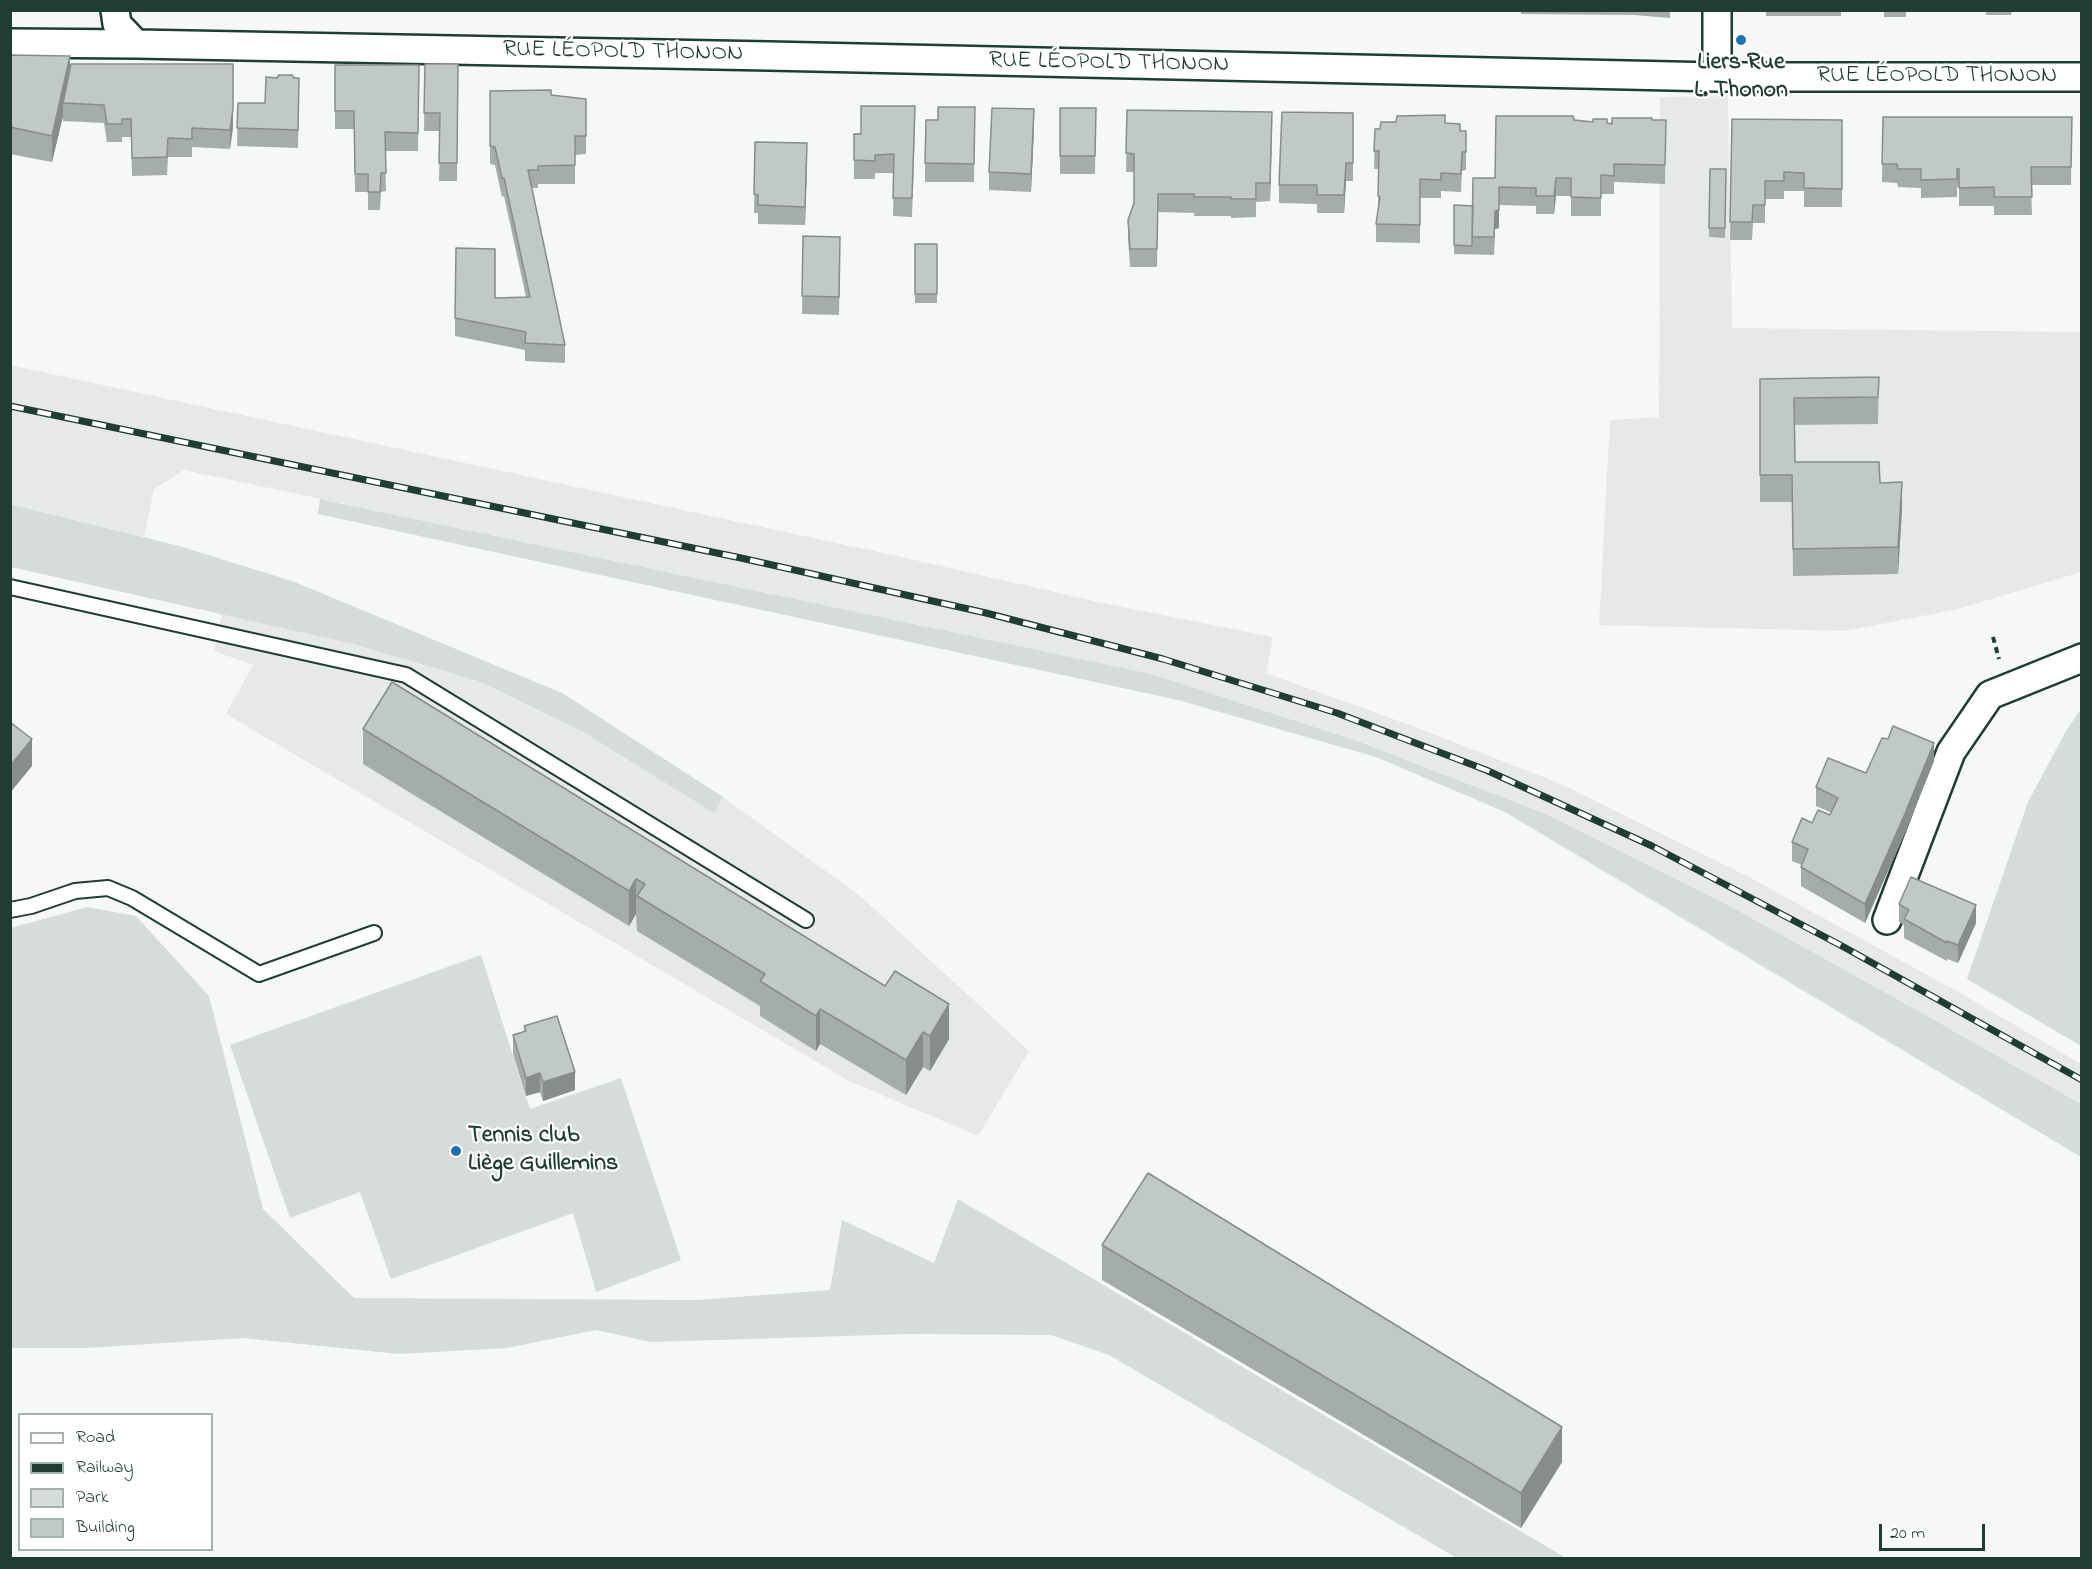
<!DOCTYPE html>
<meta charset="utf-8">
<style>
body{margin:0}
#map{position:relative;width:2092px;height:1569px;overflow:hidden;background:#f6f7f7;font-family:"Indie Flower",sans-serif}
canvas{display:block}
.frame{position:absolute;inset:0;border:12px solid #1f3d34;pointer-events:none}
.legend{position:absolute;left:18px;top:1413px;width:195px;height:138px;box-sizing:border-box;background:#fff;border:2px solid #a5b1ae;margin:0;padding:8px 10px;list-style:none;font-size:18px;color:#1f3d34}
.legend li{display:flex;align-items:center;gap:12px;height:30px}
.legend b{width:30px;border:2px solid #a5b1ae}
.scale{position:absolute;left:1879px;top:1524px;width:106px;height:27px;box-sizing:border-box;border:3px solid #1f3d34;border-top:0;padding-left:8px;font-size:18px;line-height:21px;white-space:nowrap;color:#1f3d34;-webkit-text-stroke:4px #fff;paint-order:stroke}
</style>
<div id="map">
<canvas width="2092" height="1569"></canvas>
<div class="frame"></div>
<ul class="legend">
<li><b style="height:8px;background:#fff"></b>Road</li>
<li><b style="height:8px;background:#1f3d34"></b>Railway</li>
<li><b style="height:16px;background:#d6dcdb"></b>Park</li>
<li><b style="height:16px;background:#c0c9c6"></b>Building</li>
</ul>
<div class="scale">20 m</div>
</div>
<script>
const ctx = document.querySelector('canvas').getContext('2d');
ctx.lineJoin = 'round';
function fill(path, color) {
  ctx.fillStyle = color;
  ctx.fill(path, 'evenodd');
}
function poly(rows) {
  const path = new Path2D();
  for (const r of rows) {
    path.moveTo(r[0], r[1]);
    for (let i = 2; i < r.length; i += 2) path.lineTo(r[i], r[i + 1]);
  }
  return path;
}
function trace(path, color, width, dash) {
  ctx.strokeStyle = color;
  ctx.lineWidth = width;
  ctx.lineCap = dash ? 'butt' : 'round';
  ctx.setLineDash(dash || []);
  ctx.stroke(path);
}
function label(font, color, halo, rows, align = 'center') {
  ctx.font = font + ' "Indie Flower",sans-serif';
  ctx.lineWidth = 4.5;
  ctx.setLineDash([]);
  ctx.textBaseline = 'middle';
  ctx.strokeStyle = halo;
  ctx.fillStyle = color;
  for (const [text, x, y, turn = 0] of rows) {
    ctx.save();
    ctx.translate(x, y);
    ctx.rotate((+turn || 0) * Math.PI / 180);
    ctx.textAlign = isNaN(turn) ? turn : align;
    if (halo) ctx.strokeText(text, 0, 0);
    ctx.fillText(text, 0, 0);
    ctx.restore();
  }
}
fill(poly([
 [1728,96,1732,328,2081,332,2081,572,1958,609,1846,631,1599,625,1610,420,1659,417,1660,97],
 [10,365,906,558,1102,603,1273,637,1266,673,1418,728,1561,784,1747,876,1962,994,2081,1064,2081,1104,1728,905,1546,814,1357,741,1152,674,184,470,154,489,144,537,11,504],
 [222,614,355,644,481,682,585,733,714,812,723,797,860,896,1029,1051,978,1136,849,1081,226,714,253,665,214,651]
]), '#e6e9e8');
fill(poly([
 [320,499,1152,674,1357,741,1546,814,1728,905,1925,1015,2081,1104,2081,1157,1505,812,1376,757,1178,700,318,514],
 [10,504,179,546,292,581,562,693,723,797,714,813,585,733,481,682,354,644,11,567],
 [2081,709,2081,1046,1967,979,2028,802,2066,731],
 [87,907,136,916,209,996,263,1209,354,1298,697,1300,830,1290,842,1220,934,1263,958,1199,1566,1558,1457,1558,1109,1355,1051,1335,909,1334,651,1342,596,1330,507,1348,399,1354,243,1338,86,1348,11,1348,11,928],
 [481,955,530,1109,621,1078,681,1260,596,1292,573,1213,391,1279,360,1192,290,1218,230,1045]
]), '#d6dcdb');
const lane = poly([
 [10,587,406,675,806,920],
 [10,910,31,906,75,891,108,888,132,898,259,974,374,933]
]);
const street = poly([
 [115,10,117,24,136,44],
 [1717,10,1717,77],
 [10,43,136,44,769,56,1717,77,2082,77],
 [1887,920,1951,752,1990,695,2082,658]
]);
trace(lane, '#1f3d34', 18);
trace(street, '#1f3d34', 32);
trace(poly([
 [1993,637,1999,659]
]), '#1f3d34', 4, [6, 4.5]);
trace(lane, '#fff', 14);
trace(street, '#fff', 27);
const rail = poly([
 [10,406,741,558,986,613,1163,659,1337,713,1486,770,1652,846,1842,946,2082,1080]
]);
trace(rail, '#1f3d34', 7);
trace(rail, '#fff', 4.5, [14]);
fill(poly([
 [1098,10,1167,10,1167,12],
 [1488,10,1488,11,1449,10],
 [1521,10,1670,10,1670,18,1634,15,1521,14],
 [1766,10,1841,10,1841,16,1766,16],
 [1884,10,1906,10,1906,17,1884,17],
 [1986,10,2012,10,2011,15,1986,15],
 [10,55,70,70,233,127,230,149,192,147,192,157,168,157,167,175,132,176,131,137,122,137,122,142,107,142,104,123,63,121,63,116,52,162,10,154],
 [425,64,458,64,457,181,439,181,440,131,424,131],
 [335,65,419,65,418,151,385,151,386,191,381,192,380,210,368,210,368,192,355,192,354,129,335,129],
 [294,78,299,78,298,148,237,146,238,103,265,103],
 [490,91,586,99,586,154,575,155,575,184,538,184,538,188,532,188,565,345,565,363,525,361,525,350,455,336,455,318,495,298,526,297,504,196,502,197,495,165,490,164],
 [975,107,974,182,925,182,925,163,938,120],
 [1060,108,1096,108,1095,174,1060,174],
 [1127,110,1272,130,1270,201,1256,202,1256,217,1231,218,1231,216,1194,216,1194,213,1158,212,1157,267,1130,267,1128,239,1128,220,1134,203,1134,172,1126,172],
 [1353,113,1353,181,1346,181,1344,213,1317,213,1317,204,1279,203,1279,185],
 [1883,117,2072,117,2071,185,2031,185,2032,215,1994,215,1994,206,1959,206,1959,187,1957,187,1957,197,1921,198,1921,188,1898,187,1897,183,1882,182],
 [1732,119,1842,120,1842,207,1804,207,1804,191,1784,191,1784,199,1765,199,1765,223,1753,223,1752,240,1730,240],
 [1574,120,1612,124,1652,120,1666,120,1665,184,1614,182,1614,194,1601,194,1601,216,1571,216,1571,196,1556,196,1554,214,1536,214,1536,206,1499,205,1499,228,1495,229,1494,255,1454,254,1454,205,1473,206,1495,178],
 [1445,123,1460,131,1466,131,1466,170,1462,171,1461,192,1441,191,1441,198,1420,198,1420,243,1376,242,1376,224,1378,212,1378,169,1374,169,1375,129],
 [915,124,912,217,893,216,894,173,875,173,875,179,854,179,854,134],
 [1034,128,1031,192,989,190,989,172],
 [755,142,807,162,805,225,758,224,758,213,754,213],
 [1710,169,1726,169,1725,238,1709,237],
 [803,236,840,255,839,315,802,314],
 [915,244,937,244,937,303,915,303],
 [1879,377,1878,424,1794,425,1795,462,1880,483,1902,509,1898,574,1793,576,1792,502,1760,502,1760,379],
 [363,729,949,1039,930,1071,923,1067,906,1095,820,1044,816,1051,760,1016,760,1006,637,931,636,914,629,926,363,764],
 [1934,761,1904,835,1865,923,1801,886,1801,867,1802,865,1792,861,1792,842,1812,823,1830,815,1832,813,1816,806,1816,787,1866,773],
 [1899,904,1976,923,1958,963,1947,959,1947,961,1904,938,1904,925,1899,922],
 [524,1026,575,1090,543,1101,540,1092,526,1096,513,1054,513,1035,524,1032],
 [1102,1245,1562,1462,1521,1528,1102,1280]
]), '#a5adaa');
fill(poly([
 [70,56,70,83,63,103,63,116,52,162,52,136],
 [233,109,233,127,230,149,230,130],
 [1034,109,1034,128,1031,192,1031,174],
 [1272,112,1272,130,1270,201,1270,183],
 [807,143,807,162,805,225,805,207],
 [1346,163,1346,181,1344,213,1344,195],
 [1556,178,1556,196,1554,214,1554,196],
 [1499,210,1499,228,1495,229,1494,255,1495,211],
 [1902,482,1902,509,1898,574,1898,547],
 [32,739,32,766,10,793,10,766],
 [1934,743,1934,761,1904,835,1865,923,1865,904],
 [636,879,636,914,629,926,629,891],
 [1976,905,1976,923,1958,963,1958,945],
 [949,1004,949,1039,930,1071,930,1036],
 [820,1009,820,1044,816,1051,816,1016],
 [923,1032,923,1067,906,1095,906,1060],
 [575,1072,575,1090,543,1101,543,1082],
 [540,1073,540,1092,526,1096,526,1078],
 [1562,1427,1562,1462,1521,1528,1521,1493]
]), '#868d8b');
const building = poly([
 [10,55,70,56,52,136,10,127,10,55],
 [71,64,233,64,233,109,230,130,192,128,192,139,168,138,167,157,132,158,131,119,122,119,122,124,107,124,104,105,63,103,71,64],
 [425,64,458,64,457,163,439,163,440,113,424,113,425,64],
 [335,65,419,65,418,133,385,132,386,173,381,173,380,192,368,192,368,174,355,174,354,111,335,111,335,65],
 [279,75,292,75,294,78,299,78,298,130,237,128,238,103,265,103,266,77,277,78,279,75],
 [551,90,551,95,586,99,586,136,575,136,575,165,538,166,538,170,528,170,565,345,525,343,526,332,455,318,456,248,495,249,495,298,530,297,504,178,502,178,495,147,490,146,490,91,551,90],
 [861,106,915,106,912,198,893,198,894,154,875,155,875,161,854,160,854,134,861,134,861,106],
 [938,107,975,107,974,164,925,163,926,120,938,120,938,107],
 [992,108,1034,109,1031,174,989,172,992,108],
 [1060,108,1096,108,1095,156,1060,156,1060,108],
 [1127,110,1272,112,1270,183,1256,183,1256,199,1231,199,1231,197,1194,197,1194,194,1158,194,1157,249,1130,249,1128,220,1134,203,1134,154,1126,153,1127,110],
 [1282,112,1353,113,1353,163,1346,163,1344,195,1317,195,1317,185,1279,185,1282,112],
 [1445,115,1445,123,1460,124,1460,131,1466,131,1466,152,1462,152,1461,174,1441,173,1441,180,1420,179,1420,225,1376,224,1380,197,1378,196,1379,151,1374,151,1375,129,1380,129,1381,122,1396,122,1397,116,1445,115],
 [1496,116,1573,116,1574,120,1593,122,1593,119,1607,119,1607,123,1612,124,1612,118,1652,118,1652,120,1666,120,1665,165,1614,164,1614,176,1601,175,1601,198,1571,197,1571,178,1556,178,1554,196,1536,196,1536,188,1499,187,1499,210,1495,211,1494,237,1472,237,1473,178,1495,178,1496,116],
 [1883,117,2072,117,2071,167,2031,167,2032,197,1994,197,1994,187,1959,188,1959,169,1957,169,1957,179,1921,180,1921,169,1898,169,1897,164,1882,164,1883,117],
 [1732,119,1842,120,1842,189,1804,188,1804,173,1784,172,1784,181,1765,181,1765,205,1753,205,1752,222,1730,222,1732,119],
 [755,142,807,143,805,207,758,205,758,195,754,194,755,142],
 [1710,169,1726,169,1725,228,1709,228,1710,169],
 [1454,205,1473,206,1472,246,1454,245,1454,205],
 [803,236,840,237,839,297,802,296,803,236],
 [915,244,937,244,937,294,915,294,915,244],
 [1879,377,1878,397,1794,398,1795,462,1879,462,1880,483,1902,482,1898,547,1793,549,1792,475,1760,475,1760,379,1879,377],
 [392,682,885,986,895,971,949,1004,930,1036,923,1032,906,1060,820,1009,816,1016,760,981,765,974,637,896,645,884,636,879,629,891,363,729,392,682],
 [10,722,32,739,10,766,10,722],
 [1893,726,1934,743,1904,816,1865,904,1801,867,1808,849,1792,842,1802,818,1812,823,1818,810,1830,815,1838,798,1816,787,1828,758,1866,773,1882,738,1888,739,1893,726],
 [1911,877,1976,905,1958,945,1947,941,1947,943,1904,919,1909,910,1899,904,1911,877],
 [557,1016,575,1072,543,1082,540,1073,526,1078,513,1035,526,1031,524,1026,557,1016],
 [1148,1173,1562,1427,1521,1493,1102,1245,1148,1173]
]);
fill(building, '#c0c9c6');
trace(building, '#868d8b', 1.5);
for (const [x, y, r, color] of [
 [1741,40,6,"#1f6fb2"],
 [456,1151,6,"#1f6fb2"]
]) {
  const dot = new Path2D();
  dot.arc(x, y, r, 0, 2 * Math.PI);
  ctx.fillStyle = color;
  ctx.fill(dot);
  trace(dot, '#fff', 2);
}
label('24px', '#1f3d34', '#fff', [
 ["RUE LÉOPOLD THONON",623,53,1],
 ["RUE LÉOPOLD THONON",1109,64,1],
 ["RUE LÉOPOLD THONON",1937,77]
]);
label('bold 24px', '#1f3d34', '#fff', [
 ["Liers Rue",1741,64],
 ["L. Thonon",1741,92],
 ["Tennis club",468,1137,"left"],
 ["Liège Guillemins",468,1165,"left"]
]);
</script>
